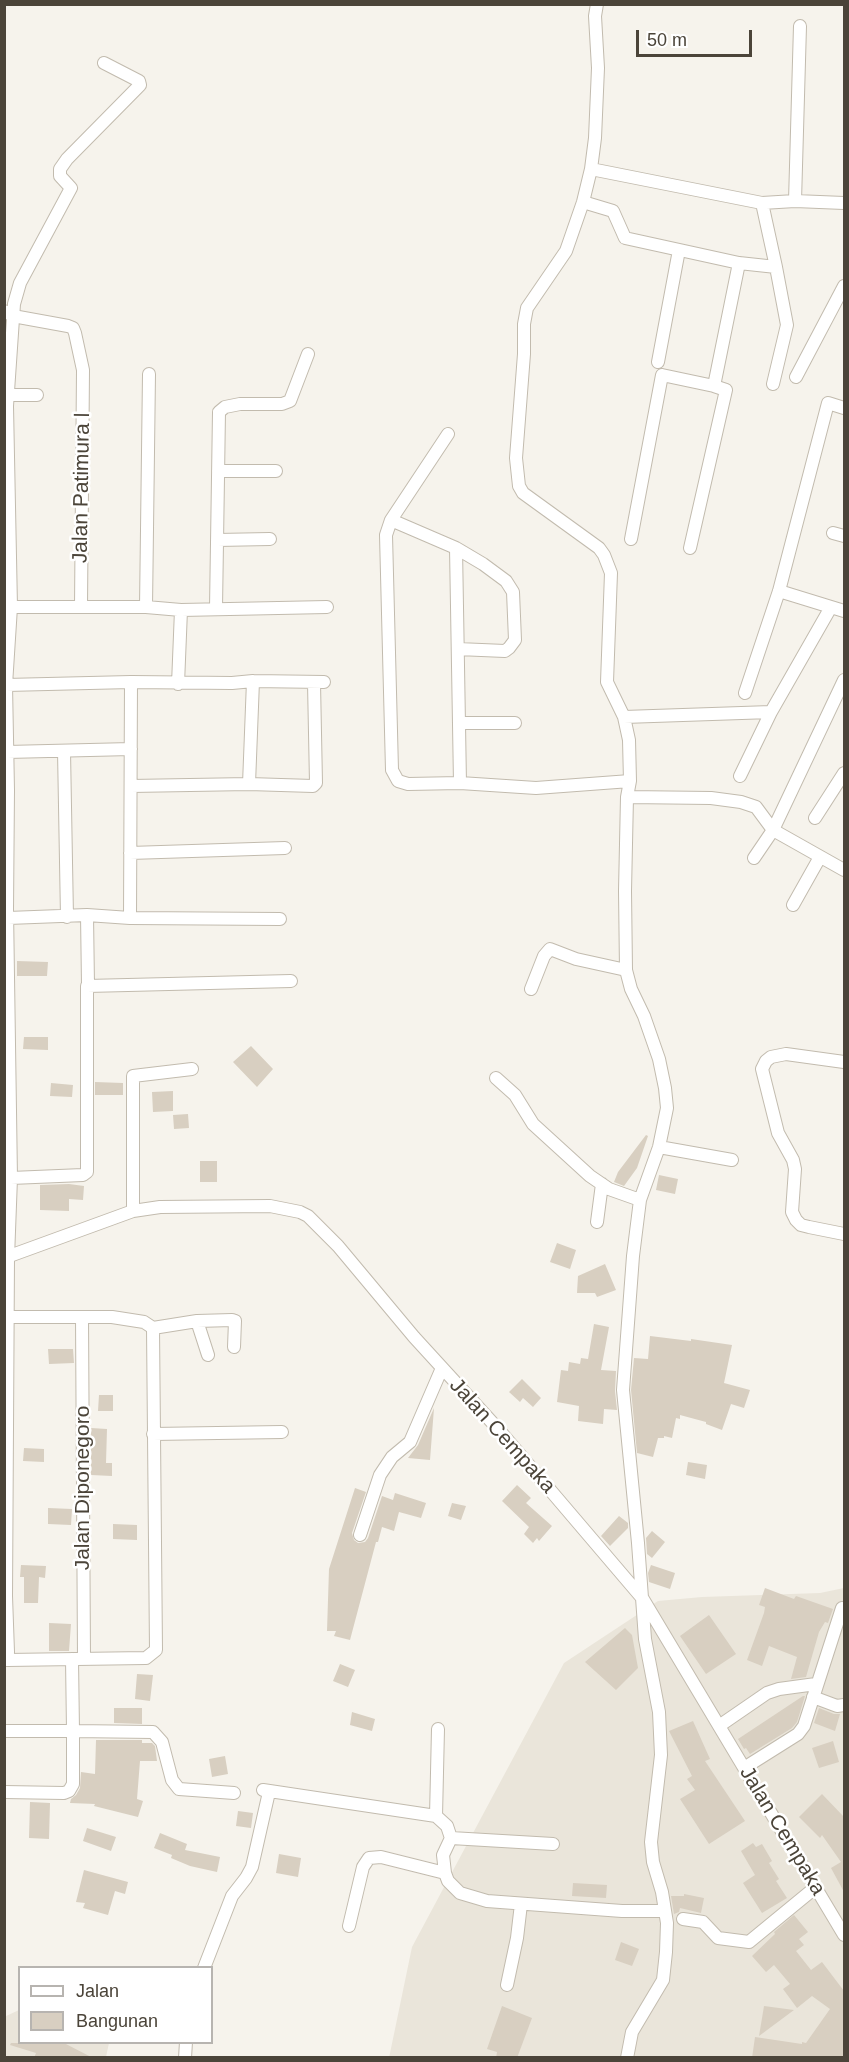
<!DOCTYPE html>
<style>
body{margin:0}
#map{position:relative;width:849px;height:2062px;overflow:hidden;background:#f6f3ec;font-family:Arial,sans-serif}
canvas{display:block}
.frame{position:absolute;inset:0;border:6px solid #4b4439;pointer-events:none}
.legend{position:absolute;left:18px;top:1966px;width:195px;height:78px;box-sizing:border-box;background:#fff;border:2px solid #b7b4b0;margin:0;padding:8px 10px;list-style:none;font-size:18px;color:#4b4439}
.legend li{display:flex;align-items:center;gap:12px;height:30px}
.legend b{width:30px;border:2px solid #b7b4b0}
.scale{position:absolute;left:636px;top:30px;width:116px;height:27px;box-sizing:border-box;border:3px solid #4b4439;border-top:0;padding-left:8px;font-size:18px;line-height:21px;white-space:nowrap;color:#4b4439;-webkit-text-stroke:4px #fff;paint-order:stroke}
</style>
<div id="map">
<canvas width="849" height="2062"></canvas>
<div class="frame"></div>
<ul class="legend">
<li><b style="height:8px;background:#fff"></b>Jalan</li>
<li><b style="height:16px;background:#d8cfc1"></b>Bangunan</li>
</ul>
<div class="scale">50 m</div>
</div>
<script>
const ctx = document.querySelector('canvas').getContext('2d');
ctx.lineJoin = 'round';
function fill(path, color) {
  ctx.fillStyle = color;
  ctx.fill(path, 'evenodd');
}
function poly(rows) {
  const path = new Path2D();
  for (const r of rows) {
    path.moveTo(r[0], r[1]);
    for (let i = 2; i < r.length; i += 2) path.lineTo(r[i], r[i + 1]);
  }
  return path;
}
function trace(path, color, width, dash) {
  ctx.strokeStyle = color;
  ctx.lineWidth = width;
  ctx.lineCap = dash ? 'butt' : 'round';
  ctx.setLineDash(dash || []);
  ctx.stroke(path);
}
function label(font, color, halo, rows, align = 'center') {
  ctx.font = font + ' Arial,sans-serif';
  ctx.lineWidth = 5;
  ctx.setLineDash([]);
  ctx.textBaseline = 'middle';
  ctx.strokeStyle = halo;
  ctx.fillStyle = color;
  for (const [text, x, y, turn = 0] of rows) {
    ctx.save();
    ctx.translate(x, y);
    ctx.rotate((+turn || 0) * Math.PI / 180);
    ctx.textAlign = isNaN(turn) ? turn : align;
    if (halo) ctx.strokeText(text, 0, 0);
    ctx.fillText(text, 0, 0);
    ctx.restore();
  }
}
fill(poly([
 [844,1588,844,2057,389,2058,412,1947,564,1663,658,1601,702,1597,820,1593],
 [19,2010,20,2042,109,2043,106,2057,5,2057,4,2017]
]), '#eae5da');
fill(poly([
 [17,961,48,962,47,976,17,976],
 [24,1037,48,1037,48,1050,23,1049],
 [251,1046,273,1069,257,1087,233,1062],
 [95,1082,123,1083,123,1095,95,1095],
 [51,1083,73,1085,72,1097,50,1096],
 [173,1091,173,1111,153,1112,152,1092],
 [188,1114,189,1128,174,1129,173,1115],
 [646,1135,648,1136,637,1168,624,1186,614,1182,618,1172],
 [200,1161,217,1161,217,1182,200,1182],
 [659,1175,678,1179,675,1194,656,1190],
 [69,1184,84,1186,83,1200,69,1199,69,1211,40,1210,40,1185],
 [557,1243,576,1250,570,1269,550,1262],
 [605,1264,616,1290,597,1297,595,1293,577,1293,578,1276],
 [594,1324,609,1327,601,1370,616,1371,615,1391,617,1410,604,1409,603,1424,578,1421,579,1406,557,1402,561,1370,568,1371,569,1362,580,1364,581,1358,588,1359],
 [650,1336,691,1341,691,1339,732,1345,724,1383,750,1390,744,1408,731,1404,722,1430,706,1424,706,1422,680,1415,680,1419,676,1418,672,1438,664,1436,664,1438,658,1438,653,1457,637,1453,631,1390,634,1358,648,1359],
 [48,1349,73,1349,74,1363,49,1364],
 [522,1379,541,1398,533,1407,523,1398,520,1402,509,1392],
 [99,1395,113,1395,113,1411,98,1411],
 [434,1408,430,1460,408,1458,418,1445],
 [91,1428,107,1429,106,1463,112,1463,112,1476,91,1475],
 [24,1448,44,1449,44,1462,23,1461],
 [688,1462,707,1465,705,1479,686,1475],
 [517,1485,531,1498,526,1503,552,1526,539,1541,537,1538,533,1543,524,1534,529,1527,502,1501],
 [355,1488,366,1492,352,1533,354,1540,358,1543,365,1542,368,1538,382,1496,393,1500,395,1493,426,1503,421,1518,399,1512,394,1531,382,1527,378,1542,376,1542,350,1640,334,1636,336,1631,327,1631,329,1569],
 [452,1503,466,1506,461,1520,448,1516],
 [48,1508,72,1509,71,1525,48,1524],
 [619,1516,628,1523,628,1528,610,1546,601,1536],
 [113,1524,137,1525,137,1540,113,1539],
 [652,1531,665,1542,652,1558,647,1554,646,1538],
 [21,1565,46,1566,45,1578,39,1577,38,1603,24,1603,24,1577,20,1577],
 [651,1565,675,1573,670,1589,649,1582,648,1573],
 [765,1588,794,1599,796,1596,833,1609,828,1623,825,1622,819,1632,806,1677,791,1679,797,1657,769,1646,762,1666,747,1660,764,1613,765,1607,759,1605],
 [709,1615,736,1654,706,1674,680,1636],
 [49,1623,71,1624,69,1651,49,1651],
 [625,1628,632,1635,638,1668,616,1690,585,1662],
 [340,1664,355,1670,348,1687,333,1681],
 [137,1674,153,1675,150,1701,135,1699],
 [803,1696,805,1696,797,1722,792,1728,750,1754,746,1748,744,1749,738,1739],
 [114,1708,142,1708,142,1724,114,1723],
 [819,1708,834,1714,840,1714,835,1731,814,1723],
 [352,1712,375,1719,372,1731,350,1725],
 [693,1721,710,1759,705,1761,745,1821,709,1844,680,1799,695,1790,687,1779,692,1776,669,1731],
 [96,1740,142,1740,142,1743,152,1743,155,1746,157,1761,140,1761,137,1799,143,1801,138,1817,94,1806,95,1804,70,1803,71,1799,76,1795,80,1788,81,1772,95,1774],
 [833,1741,839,1762,819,1768,812,1748],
 [225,1756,228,1774,212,1777,209,1759],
 [822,1794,844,1817,844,1892,831,1868,841,1862,822,1835,820,1838,799,1817],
 [30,1802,50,1803,49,1839,29,1838],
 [238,1811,253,1813,251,1828,236,1826],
 [87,1828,116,1837,111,1851,83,1841],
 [160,1833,187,1844,185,1850,220,1857,217,1872,190,1866,171,1858,172,1855,154,1848],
 [753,1843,756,1847,762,1844,772,1861,769,1863,779,1879,776,1881,787,1898,762,1913,743,1883,755,1875,741,1851],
 [279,1854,301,1858,298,1877,276,1873],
 [84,1870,128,1882,125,1894,115,1891,108,1915,83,1908,85,1903,76,1902],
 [573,1883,607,1885,606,1898,572,1896],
 [684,1894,704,1898,701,1913,680,1908,679,1912,674,1914,671,1896,684,1896],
 [794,1915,808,1932,799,1939,804,1945,796,1951,811,1970,822,1962,844,1991,844,2058,752,2058,755,2037,802,2044,802,2042,806,2043,830,2009,812,1996,797,2008,783,1989,790,1984,774,1965,766,1972,752,1956,775,1934,774,1932],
 [621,1942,639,1949,632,1966,615,1960],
 [502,2006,532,2018,517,2058,496,2058,497,2052,487,2049],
 [764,2006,794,2010,759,2036],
 [11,2043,64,2043,93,2058,34,2058,36,2053,10,2045]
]), '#d8cfc1');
const street = poly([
 [597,4,595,16,598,68,595,138,591,169,583,202,566,251,527,308,524,324,524,354,516,458,519,486,523,493,599,548,604,555,611,573,607,682,624,717,629,740,630,781,627,797,625,891,626,970,631,989,644,1016,659,1059,665,1088,667,1108,659,1147,640,1200,633,1256,623,1390,638,1543,645,1639,659,1712,661,1755,651,1842,653,1862,662,1892,667,1923,666,1952,663,1980,632,2032,627,2058],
 [104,63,139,81,140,85,67,159,60,169,60,176,71,188,20,283,14,304,7,406,11,607,6,685,131,682,232,683,253,681,324,682],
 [591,169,762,203,795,201,844,203],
 [795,201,800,26],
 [583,202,613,211,625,238,739,263,776,267,787,325,773,384],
 [762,203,776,267],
 [4,311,13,316,68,326,73,328,75,333,83,370,81,607],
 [658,362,679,250],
 [796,377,844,286],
 [4,395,37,395],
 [218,471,276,471],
 [391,520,448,434],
 [833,533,844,536],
 [631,539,662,375,714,386],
 [217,540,270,539],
 [456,548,460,783],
 [690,548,726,390,714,386,739,263],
 [779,591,844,611],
 [4,607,146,607,181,610,327,607],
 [146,607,149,374],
 [216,608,219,412,225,407,240,404,282,404,290,401,308,354],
 [458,649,505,651,509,648,515,640,513,592,506,581,483,564,456,548,391,520,386,535,392,770,398,781,408,784,460,783,536,788,630,781],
 [178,684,181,610],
 [4,685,6,685,8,790,7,909,11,1178,8,1258,6,1596,8,1652,7,1660,4,1660],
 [745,693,779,591,828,403,844,408],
 [624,717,771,712,831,607],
 [459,723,515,723],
 [64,751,67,917],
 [7,752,131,749],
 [740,776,771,712],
 [249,784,253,681],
 [131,786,249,784,313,786,316,783,314,683],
 [627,797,711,798,741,802,756,807,773,830,844,870],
 [815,818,844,773],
 [130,853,285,848],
 [754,858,773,830,844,680],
 [793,905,820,857],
 [87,915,88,985],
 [8,918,87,915,130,918,280,919],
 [130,918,131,682],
 [531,989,544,956,550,949,576,959,626,970],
 [844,1062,786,1054,771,1057,766,1061,762,1069,778,1133,793,1160,795,1169,792,1212,796,1220,801,1225,809,1227,844,1234],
 [496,1078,515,1095,533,1124,590,1176,609,1189,640,1200],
 [659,1147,732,1160],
 [11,1178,83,1175,87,1172,87,986,291,981],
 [133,1211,133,1076,192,1069],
 [597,1222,602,1184],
 [4,1258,133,1211,160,1207,270,1206,300,1212,308,1216,338,1246,414,1337,499,1430,643,1599,844,1935],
 [82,1317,84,1659],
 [197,1321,232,1320,235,1321,234,1347],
 [153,1328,197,1321,208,1355],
 [153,1434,282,1432],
 [360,1535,380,1475,392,1457,410,1442,442,1368],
 [7,1660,146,1658,156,1650,153,1328,144,1322,112,1317,9,1317],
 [813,1697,837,1706,844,1705],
 [719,1726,767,1693,779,1689,816,1684],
 [4,1731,73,1731,72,1659],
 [744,1768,798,1734,804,1726,842,1608],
 [263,1790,436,1816,447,1826,451,1838],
 [4,1792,64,1793,69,1791,73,1784,73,1731,153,1732,162,1742,172,1780,179,1789,234,1793],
 [436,1816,438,1729],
 [553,1844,451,1838,443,1855,445,1873,448,1881,460,1893,487,1901,622,1911,665,1911],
 [683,1919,703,1922,718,1938,749,1942,816,1887],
 [349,1926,363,1867,369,1858,381,1857,445,1873],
 [204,1968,232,1896,246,1878,252,1867,269,1792],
 [507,1985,517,1938,521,1904],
 [185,2058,186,2042]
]);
trace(street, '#c2bbae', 14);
trace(street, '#fff', 12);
label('21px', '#4b4439', '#fff', [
 ["Jalan Patimura l",82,488,-89],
 ["Jalan Cempaka",502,1436,48],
 ["Jalan Diponegoro",83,1488,-90],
 ["Jalan Cempaka",782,1831,59]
]);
</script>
